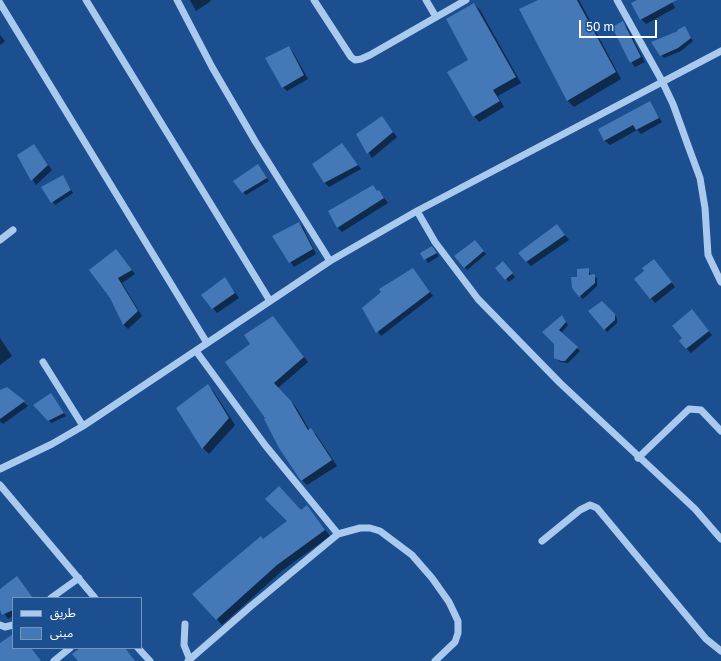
<!DOCTYPE html>
<meta charset="utf-8">
<style>
body{margin:0}
#map{position:relative;width:721px;height:661px;overflow:hidden;background:#1b4f8f;font-family:"Golos Text","Noto Sans Arabic",sans-serif}
canvas{display:block}
.legend{position:absolute;left:12px;top:597px;width:130px;height:52px;box-sizing:border-box;background:#1b4f8f;border:1px solid #7695bc;margin:0;padding:5px 7px;list-style:none;font-size:12px;color:#fff}
.legend li{display:flex;align-items:center;gap:8px;height:20px}
.legend b{width:20px;border:1px solid #7695bc}
.scale{position:absolute;left:579px;top:20px;width:78px;height:18px;box-sizing:border-box;border:2px solid #fff;border-top:0;padding-left:5px;font-size:12px;line-height:14px;white-space:nowrap;color:#fff;-webkit-text-stroke:3px #1b4f8f;paint-order:stroke}
</style>
<div id="map">
<canvas width="721" height="661"></canvas>
<ul class="legend">
<li><b style="height:5px;background:#a9c9ee"></b>طريق</li>
<li><b style="height:11px;background:#4478b7"></b>مبنى</li>
</ul>
<div class="scale">50 m</div>
</div>
<script>
const ctx = document.querySelector('canvas').getContext('2d');
ctx.lineJoin = 'round';
function fill(path, color) {
  ctx.fillStyle = color;
  ctx.fill(path, 'evenodd');
}
function poly(rows) {
  const path = new Path2D();
  for (const r of rows) {
    path.moveTo(r[0], r[1]);
    for (let i = 2; i < r.length; i += 2) path.lineTo(r[i], r[i + 1]);
  }
  return path;
}
function trace(path, color, width, dash) {
  ctx.strokeStyle = color;
  ctx.lineWidth = width;
  ctx.lineCap = dash ? 'butt' : 'round';
  ctx.setLineDash(dash || []);
  ctx.stroke(path);
}
fill(poly([
 [190,0,210,0,211,1,196,11],
 [541,0,579,0,621,79,574,107,568,101,520,10],
 [639,0,671,0,675,8,646,24,641,19],
 [474,4,480,10,521,83,498,96,504,107,479,122,474,116,470,60],
 [623,23,627,27,645,62,635,67,631,62],
 [684,27,693,41,681,51,664,58,652,42,679,32],
 [0,35,5,41,0,45],
 [289,47,293,52,308,79,287,91,283,87],
 [649,102,662,122,641,134,637,130,610,145,605,141,599,130],
 [382,118,397,137,372,158,357,134],
 [342,144,361,169,329,187,324,182],
 [34,145,52,170,36,185,18,155],
 [260,168,269,181,246,195,234,181],
 [63,176,73,193,55,205,43,187],
 [379,191,388,203,342,232,338,228,329,211],
 [299,223,303,227,316,254,294,267,274,237],
 [557,225,569,240,531,266,526,261],
 [477,244,486,254,467,270,464,267],
 [435,250,439,256,428,263,422,253],
 [120,255,135,274,122,283,142,316,128,329,124,325,111,297],
 [505,265,515,277,509,282,496,268],
 [658,265,675,287,655,303,635,279],
 [588,269,591,276,597,278,597,286,583,299,573,288,578,278],
 [416,273,433,296,381,336,363,308],
 [225,278,239,298,217,313,203,295],
 [602,302,617,318,617,323,607,332,605,329],
 [696,315,712,335,691,353,686,348],
 [562,316,568,325,561,333,580,351,568,363,560,362,557,359,556,344],
 [273,317,308,362,278,388,296,407,310,431,311,430,316,434,337,466,307,485,302,480,267,418,252,344],
 [0,338,12,356,0,365],
 [208,386,214,392,235,425,209,454,203,448],
 [7,388,28,406,3,424,0,421,0,392],
 [53,397,66,416,51,423,35,405],
 [307,507,330,536,283,570,222,625,217,619,261,537,264,540],
 [17,577,33,598,13,598,13,616,8,619,0,607,0,590]
]), '#0007');
fill(poly([
 [538,0,577,0,616,72,567,101,519,9],
 [637,0,677,0,640,20,631,3],
 [474,3,516,77,493,90,500,101,473,117,447,72,468,60,446,19],
 [623,21,641,57,630,63,612,27],
 [685,26,691,38,678,48,660,56,651,42,678,31,677,30],
 [289,46,304,75,282,88,265,58],
 [650,101,659,118,636,130,633,125,604,141,598,129],
 [382,116,393,132,367,154,356,134],
 [342,143,358,165,324,183,312,164],
 [34,144,48,165,31,181,17,155],
 [258,164,267,178,242,193,233,181],
 [63,175,71,190,51,203,41,187],
 [373,185,377,191,379,190,384,198,337,228,328,211],
 [299,222,313,249,289,263,272,236],
 [557,224,565,235,526,262,518,253],
 [475,240,484,251,464,268,454,256],
 [432,246,437,253,424,260,420,253],
 [116,249,132,270,118,278,138,311,123,325,110,298,89,270],
 [654,259,672,282,650,299,634,279,644,271,642,268],
 [503,261,513,273,505,280,495,268],
 [413,268,430,292,376,333,362,308,381,292,379,289],
 [589,268,589,275,595,274,595,283,579,297,572,288,571,277,577,277,577,269],
 [225,277,235,293,212,309,201,295],
 [602,301,615,314,615,320,604,330,588,311],
 [692,309,709,331,686,349,679,341,682,338,672,326],
 [562,315,566,322,559,330,578,347,565,361,561,361,554,358,554,344,542,332],
 [273,316,304,357,274,383,291,401,308,430,311,428,332,460,301,481,279,448,264,419,265,418,225,362,250,344,244,335],
 [208,384,229,418,202,449,176,408],
 [7,387,25,401,0,419,0,390],
 [51,393,64,413,48,421,33,405],
 [279,486,301,510,307,505,325,530,277,565,216,620,192,594,261,536,263,539,287,521,265,499],
 [17,576,33,598,13,598,13,610,2,615,0,610,0,589],
 [13,634,13,648,31,648,41,661,0,661,0,643],
 [80,648,125,648,135,661,78,661,72,654]
]), '#4478b7');
trace(poly([
 [86,0,270,301],
 [177,0,212,67,255,141,330,261],
 [314,0,351,57,355,60,361,59,370,55,466,0],
 [426,0,436,17],
 [617,0,662,81,673,104,690,151,700,178,705,208,708,255,721,282],
 [0,3,207,343],
 [417,211,435,242,478,299,560,383,695,509,721,539],
 [0,240,13,230],
 [196,351,265,445,338,534],
 [43,362,83,426],
 [638,458,689,409,701,410,721,431],
 [0,469,52,444,83,426,330,261,417,211,721,51],
 [0,485,95,598],
 [542,541,580,510,590,505,597,508,706,639,721,651],
 [51,598,79,578],
 [185,624,184,645,190,660],
 [0,625,5,627,13,625],
 [138,648,150,661],
 [54,661,70,648],
 [188,661,251,606,338,534,360,528,370,528,380,531,412,555,432,578,449,602,458,621,458,633,455,642,435,661]
]), '#a9c9ee', 7);
</script>
